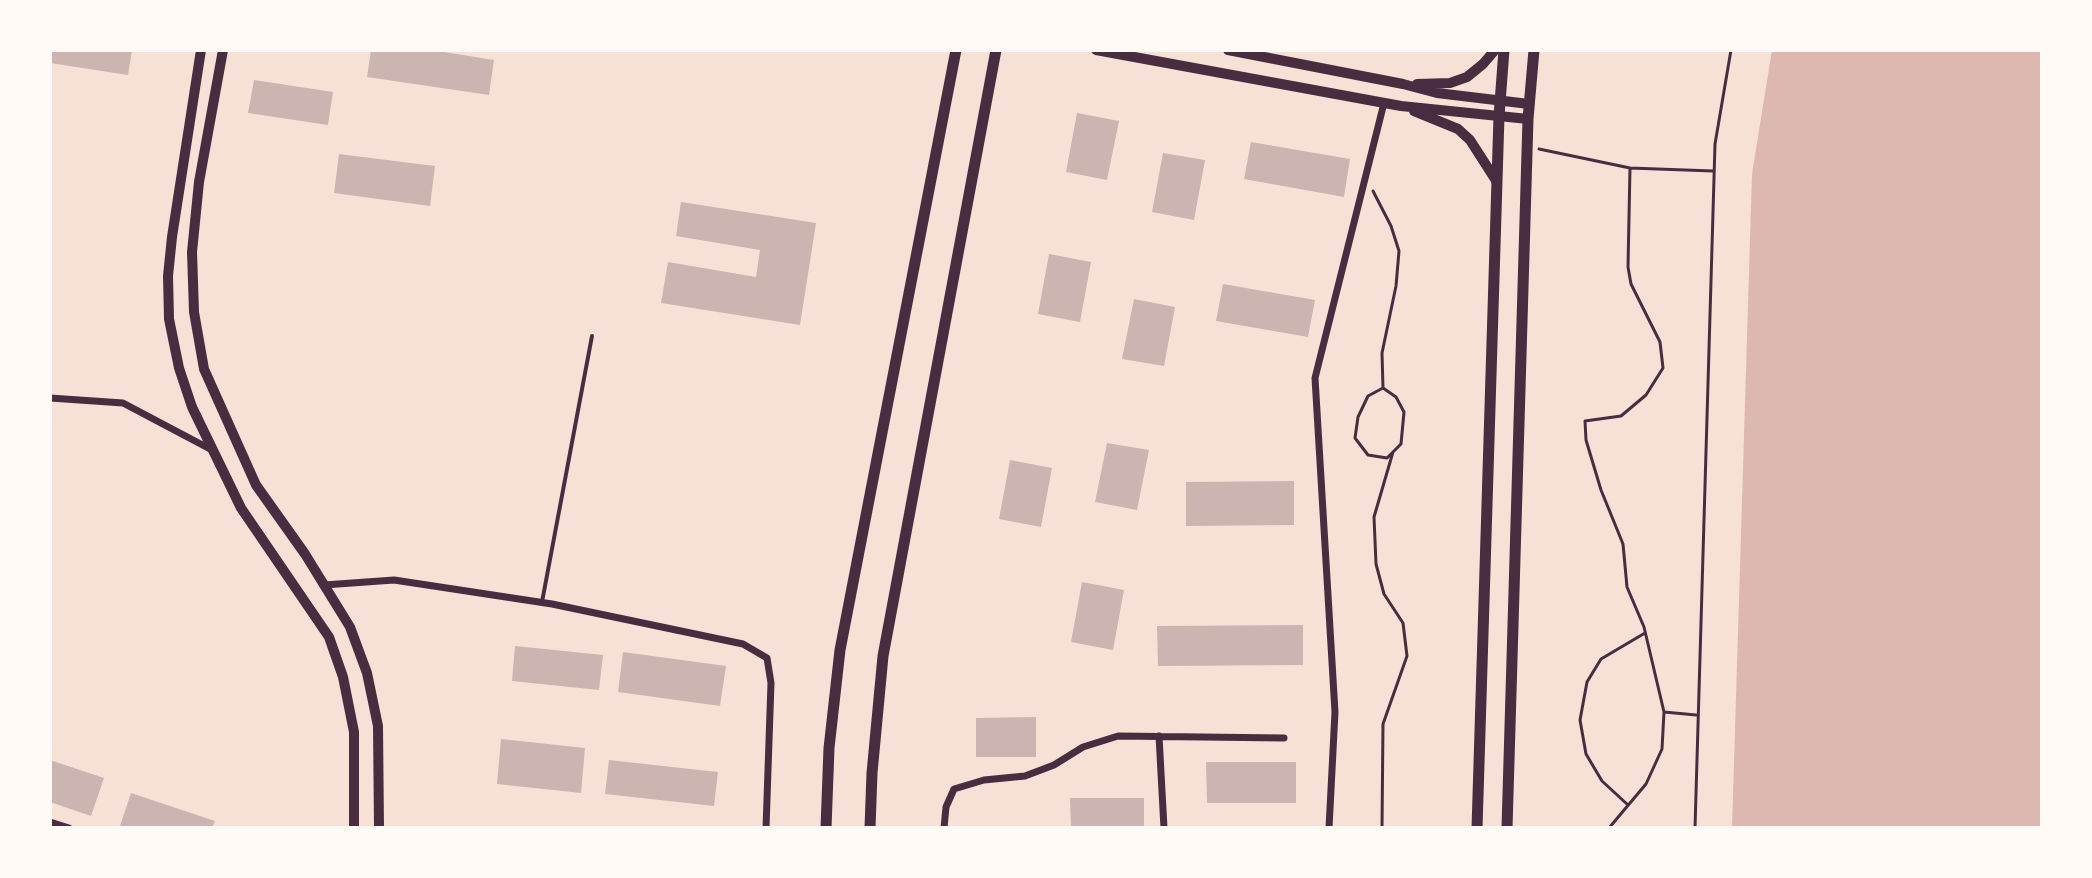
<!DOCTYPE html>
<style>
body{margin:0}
#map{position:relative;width:2092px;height:878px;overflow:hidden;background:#f7e1d7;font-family:Rubik,sans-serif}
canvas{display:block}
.frame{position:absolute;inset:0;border:52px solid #fffaf5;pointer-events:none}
</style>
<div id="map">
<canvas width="2092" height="878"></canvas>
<div class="frame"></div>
</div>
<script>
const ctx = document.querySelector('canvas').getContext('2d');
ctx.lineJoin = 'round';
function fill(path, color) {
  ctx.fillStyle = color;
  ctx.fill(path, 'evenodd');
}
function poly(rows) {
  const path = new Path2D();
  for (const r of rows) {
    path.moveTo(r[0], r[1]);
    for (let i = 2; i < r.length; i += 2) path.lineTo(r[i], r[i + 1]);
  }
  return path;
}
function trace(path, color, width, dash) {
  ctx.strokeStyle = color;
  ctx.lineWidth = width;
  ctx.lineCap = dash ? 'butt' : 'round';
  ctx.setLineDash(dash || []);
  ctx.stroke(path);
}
fill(poly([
 [1772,50,2042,50,2042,828,1732,828,1752,174]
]), '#dcb8b0');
fill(poly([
 [50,50,132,50,128,75,50,63],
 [371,50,432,50,494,60,489,95,367,77],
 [254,80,333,92,328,125,248,113],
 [1077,113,1119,121,1107,180,1066,172],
 [1251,142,1350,159,1344,197,1244,179],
 [1163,153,1205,160,1194,220,1152,212],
 [339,154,435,166,430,206,334,193],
 [681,202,816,223,800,325,661,303,668,262,756,277,760,250,676,236],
 [1049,254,1091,262,1080,322,1038,314],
 [1223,284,1315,300,1308,337,1216,321],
 [1134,299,1175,307,1164,366,1122,359],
 [1107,443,1149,450,1137,510,1095,502],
 [1010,460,1052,468,1041,527,999,519],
 [1294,481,1294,525,1186,526,1186,482],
 [1082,582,1124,590,1113,650,1071,642],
 [1303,625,1303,665,1158,666,1157,626],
 [515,646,603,655,599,690,512,681],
 [623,652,726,666,720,706,618,692],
 [1036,717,1036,757,976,757,976,718],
 [501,739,585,748,581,793,497,784],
 [50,760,104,778,91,816,50,802],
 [609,760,718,772,714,806,605,794],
 [1206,762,1296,762,1296,803,1207,803],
 [131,793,215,821,212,828,127,828,120,826],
 [1070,798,1144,798,1144,828,1071,828]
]), '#ccb4b1');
trace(poly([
 [1539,149,1630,168,1713,171],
 [1373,191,1391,226,1399,251,1396,286,1382,353,1383,388],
 [1383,388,1396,397,1404,412,1401,444,1387,458,1368,455,1355,438,1358,417,1368,396,1383,388],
 [1664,712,1696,715],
 [1628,805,1602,781,1586,754,1580,720,1587,682,1601,659,1645,633],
 [1382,828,1383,724,1407,656,1403,623,1384,594,1376,564,1374,517,1393,452],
 [1609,828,1646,784,1662,749,1664,712,1644,627,1627,587,1623,544,1601,490,1586,440,1585,421,1621,416,1646,395,1663,368,1660,342,1631,284,1628,267,1630,168],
 [1695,828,1715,144,1731,50]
]), '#4a2c40', 3);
trace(poly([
 [542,602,592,336]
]), '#4a2c40', 4);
trace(poly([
 [50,398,123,403,212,450],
 [324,585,394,580,552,604,743,644,767,658,771,683,766,828],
 [1159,736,1164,828],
 [50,822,69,828],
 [944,828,946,807,954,789,984,780,1025,776,1054,765,1083,747,1118,736,1284,738],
 [1329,828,1335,712,1315,378,1384,103]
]), '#4a2c40', 7);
trace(poly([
 [201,50,172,237,168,276,169,319,179,368,192,407,241,508,329,637,343,677,354,732,354,828],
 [223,50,199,182,192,252,194,312,204,369,256,485,305,554,350,627,367,673,378,726,379,828],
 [1096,50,1401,106,1528,119],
 [1228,50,1403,84,1437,93,1529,104],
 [1417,84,1450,83,1467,77,1483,64,1495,50],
 [1414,111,1458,129,1470,140,1497,182]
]), '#4a2c40', 10);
trace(poly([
 [826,828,829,748,840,650,956,50],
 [870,828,872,773,883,656,996,50],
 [1477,828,1499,116,1504,50],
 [1507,828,1528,119,1534,50]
]), '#4a2c40', 11);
</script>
